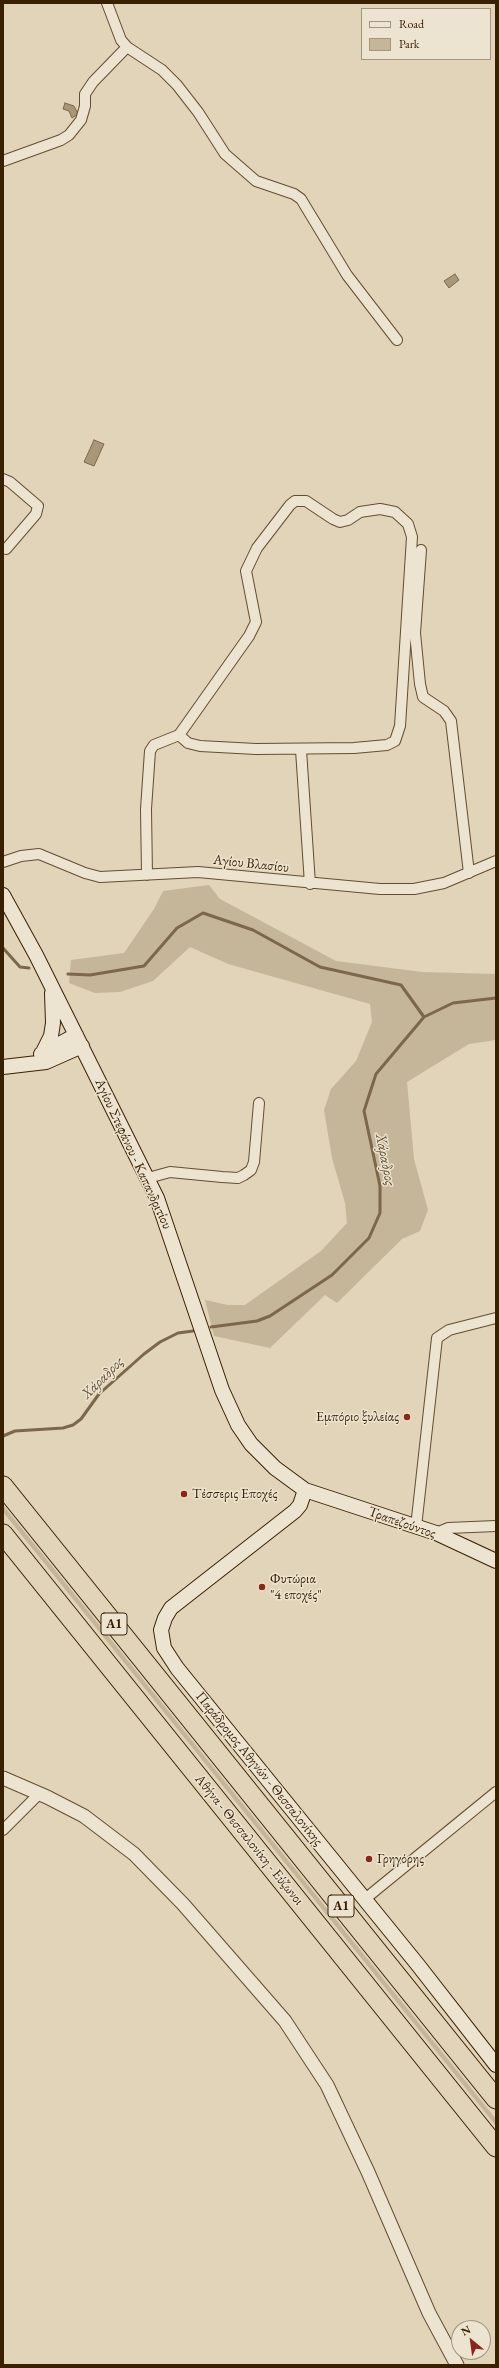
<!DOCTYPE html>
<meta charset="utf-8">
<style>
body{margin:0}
#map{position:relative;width:499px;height:2368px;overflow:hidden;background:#e2d4b8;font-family:"EB Garamond",serif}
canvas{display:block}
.frame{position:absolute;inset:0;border:4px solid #3a2002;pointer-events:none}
.legend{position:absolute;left:361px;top:8px;width:130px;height:52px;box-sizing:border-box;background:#ece3d1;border:1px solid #a5957e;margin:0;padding:5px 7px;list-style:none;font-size:12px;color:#3a2002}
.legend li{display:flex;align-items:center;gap:8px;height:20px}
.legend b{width:20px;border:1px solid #a5957e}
.north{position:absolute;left:451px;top:2320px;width:40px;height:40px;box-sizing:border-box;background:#ece3d1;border:1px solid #a5957e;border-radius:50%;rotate:331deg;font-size:11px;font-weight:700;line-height:16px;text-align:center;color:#3a2002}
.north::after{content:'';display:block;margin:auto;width:14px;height:18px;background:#8f2418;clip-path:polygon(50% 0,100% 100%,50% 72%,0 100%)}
</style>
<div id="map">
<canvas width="499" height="2368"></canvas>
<div class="frame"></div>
<ul class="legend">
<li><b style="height:5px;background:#ece3d1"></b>Road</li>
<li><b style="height:11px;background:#c5b599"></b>Park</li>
</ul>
<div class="north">N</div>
</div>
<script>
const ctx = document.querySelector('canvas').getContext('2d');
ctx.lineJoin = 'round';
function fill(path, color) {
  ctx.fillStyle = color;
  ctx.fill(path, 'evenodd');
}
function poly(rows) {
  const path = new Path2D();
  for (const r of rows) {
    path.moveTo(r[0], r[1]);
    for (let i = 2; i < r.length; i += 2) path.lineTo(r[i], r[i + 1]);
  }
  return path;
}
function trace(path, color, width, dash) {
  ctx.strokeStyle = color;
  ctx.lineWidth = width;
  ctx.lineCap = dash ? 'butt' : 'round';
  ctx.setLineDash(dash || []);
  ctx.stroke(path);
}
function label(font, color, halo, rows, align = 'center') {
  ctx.font = font + ' "EB Garamond",serif';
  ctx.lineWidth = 3;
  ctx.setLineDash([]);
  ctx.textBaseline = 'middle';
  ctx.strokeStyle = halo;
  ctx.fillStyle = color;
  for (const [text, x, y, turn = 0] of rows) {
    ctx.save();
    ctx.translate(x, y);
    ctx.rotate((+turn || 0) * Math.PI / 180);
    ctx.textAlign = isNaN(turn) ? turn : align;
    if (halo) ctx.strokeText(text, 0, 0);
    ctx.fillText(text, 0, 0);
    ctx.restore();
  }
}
fill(poly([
 [209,885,220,899,336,961,422,972,496,974,496,1040,469,1044,407,1082,414,1159,428,1210,420,1231,402,1239,337,1303,325,1295,270,1348,214,1336,205,1300,228,1305,245,1305,321,1251,347,1223,345,1203,332,1158,324,1110,331,1089,356,1061,372,1022,370,1004,228,964,190,947,153,981,120,992,95,993,69,983,71,960,124,953,154,909,163,891],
 [3,1505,496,2119,496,2126,3,1512]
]), '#c5b599');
const water = poly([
 [65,103,74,106,78,114,72,118,69,111,63,109,65,103],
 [455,274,459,280,449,288,444,281,455,274],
 [94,440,104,444,94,466,84,462,94,440]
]);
fill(water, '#a9977a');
trace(water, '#7d674a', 1);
trace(poly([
 [3,948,20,967,29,968],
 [68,974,90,975,144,966,177,928,203,913,253,930,320,967,401,985,424,1017],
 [211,1327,257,1321,270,1316,332,1275,369,1238,380,1213,380,1186,364,1111,376,1074,424,1017,453,1003,496,998],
 [3,1436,15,1431,63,1428,73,1425,81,1419,99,1394,144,1354,160,1342,178,1333,193,1331]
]), '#7d674a', 3);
const minor = poly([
 [107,3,121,40,127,47,162,70,177,85,198,112,225,154,256,181,294,194,301,199,347,275,397,340],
 [3,161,61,140,69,135,81,120,85,106,85,94,93,82,127,47],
 [3,479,10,482,38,506,36,514,6,549],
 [421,550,415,633,420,684,423,697,444,711,451,721,469,873],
 [301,750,310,884],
 [3,862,21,856,39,854,85,873,100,877,198,872,380,889,414,889,444,883,496,861],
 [147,875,146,809,150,751,154,745,179,735,249,636,256,622,246,571,257,548,290,505,295,501,306,501,333,519,340,522,348,520,360,512,380,509,395,512,408,524,412,537,400,726,395,741,387,745,354,748,256,749,200,746,188,743,179,735],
 [148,1178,170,1172,222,1177,238,1178,244,1175,251,1170,254,1162,259,1103],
 [416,1527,437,1338,449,1330,496,1318],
 [436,1533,448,1528,496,1526],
 [3,1830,40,1793],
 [365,1899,496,1792]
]);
const tertiary = poly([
 [3,1778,47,1797,84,1816,134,1854,183,1904,285,2021,327,2085,368,2172,429,2313,457,2365]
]);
const secondary = poly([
 [3,895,36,955,157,1198,222,1390,238,1425,251,1444,275,1468,305,1490,436,1533,496,1561],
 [43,1052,51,1036,53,1023,52,993],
 [41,1054,76,1035],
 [3,1067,46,1062,82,1046],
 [305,1490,300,1505,295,1511,171,1608,165,1618,161,1630,164,1648,177,1668,418,1965,496,2065]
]);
const motorway = poly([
 [3,1486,496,2099],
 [3,1534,496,2147]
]);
trace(minor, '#644d30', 12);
trace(tertiary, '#644d30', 15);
trace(secondary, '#3a2002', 16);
trace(motorway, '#3a2002', 21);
trace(minor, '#ece3d1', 10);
trace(tertiary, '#ece3d1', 13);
trace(secondary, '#ece3d1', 14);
trace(motorway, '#e2d4b8', 19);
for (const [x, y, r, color] of [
 [407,1417,4,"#8f2418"],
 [184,1494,4,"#8f2418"],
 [262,1587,4,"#8f2418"],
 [369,1859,4,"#8f2418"]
]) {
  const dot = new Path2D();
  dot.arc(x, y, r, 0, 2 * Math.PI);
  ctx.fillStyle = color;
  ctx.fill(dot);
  trace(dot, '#ece3d1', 1.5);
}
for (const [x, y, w] of [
 [114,1624,26],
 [341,1906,26]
]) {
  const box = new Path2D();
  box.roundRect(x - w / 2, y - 11, w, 22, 3);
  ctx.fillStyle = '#ece3d1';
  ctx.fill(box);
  trace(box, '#3a2002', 1);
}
label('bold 13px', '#3a2002', null, [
 ["Α1",114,1624],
 ["Α1",341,1906]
]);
label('14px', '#3a2002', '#ece3d1', [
 ["Αγίου Βλασίου",251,864,6],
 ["Αγίου Στεφάνου - Καπανδριτίου",133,1154,65],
 ["Τραπεζούντος",402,1523,19],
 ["Παράδρομος Αθηνών - Θεσσαλονίκης",259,1769,51],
 ["Αθήνα - Θεσσαλονίκη - Εύζωνοι",249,1840,51]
]);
label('14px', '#3a2002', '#ece3d1', [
 ["Εμπόριο ξυλείας",399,1417,"right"],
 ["Τέσσερις Εποχές",192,1494],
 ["Φυτώρια",270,1579],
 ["\"4 εποχές\"",270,1595],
 ["Γρηγόρης",377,1859]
], 'left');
label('italic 15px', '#614a2c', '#ece3d1', [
 ["Χάραδρος",385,1160,79],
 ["Χάραδρος",103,1378,-45]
]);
</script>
